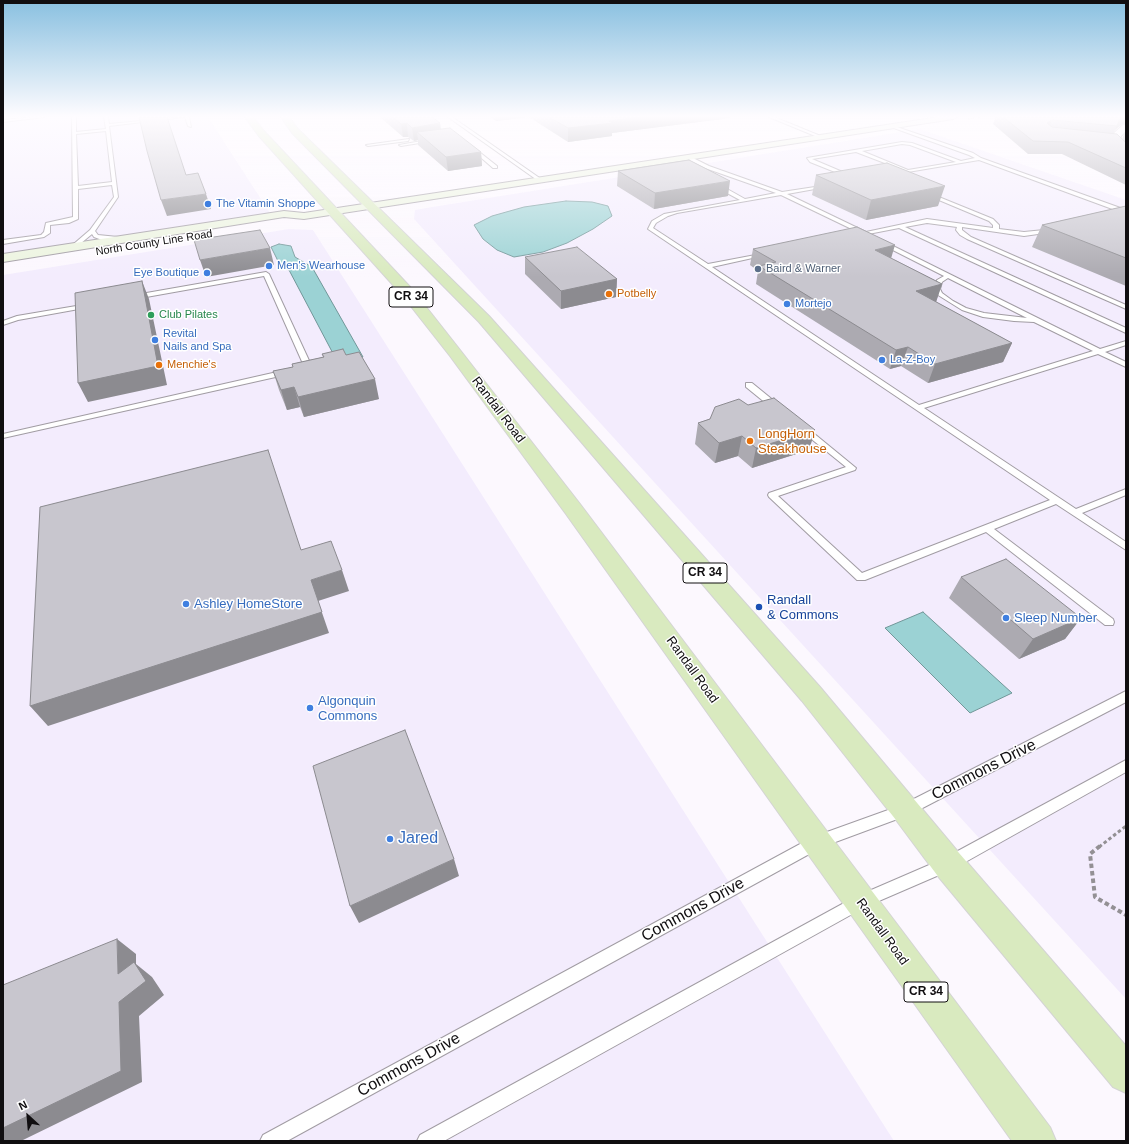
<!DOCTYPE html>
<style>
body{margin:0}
#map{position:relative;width:1129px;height:1144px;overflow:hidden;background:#fcf8fe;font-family:Arial,sans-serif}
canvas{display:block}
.frame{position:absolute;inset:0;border:4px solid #100e10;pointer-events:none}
.north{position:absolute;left:8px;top:1096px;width:40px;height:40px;-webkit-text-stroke:3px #fff;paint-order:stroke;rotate:334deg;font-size:11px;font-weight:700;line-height:16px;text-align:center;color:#100e10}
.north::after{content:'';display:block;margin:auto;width:14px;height:18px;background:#100e10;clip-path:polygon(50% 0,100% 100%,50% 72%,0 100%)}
</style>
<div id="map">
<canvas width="1129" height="1144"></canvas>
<div class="frame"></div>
<div class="north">N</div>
</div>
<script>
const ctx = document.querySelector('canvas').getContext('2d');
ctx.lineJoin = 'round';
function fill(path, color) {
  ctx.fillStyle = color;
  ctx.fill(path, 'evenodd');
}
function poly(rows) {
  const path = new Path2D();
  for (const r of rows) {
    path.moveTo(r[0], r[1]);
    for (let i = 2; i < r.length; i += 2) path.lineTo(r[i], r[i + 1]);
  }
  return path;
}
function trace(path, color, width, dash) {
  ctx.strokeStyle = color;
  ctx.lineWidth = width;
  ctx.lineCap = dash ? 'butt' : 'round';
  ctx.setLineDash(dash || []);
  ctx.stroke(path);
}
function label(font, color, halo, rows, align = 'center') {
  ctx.font = font + ' Arial,sans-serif';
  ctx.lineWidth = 3;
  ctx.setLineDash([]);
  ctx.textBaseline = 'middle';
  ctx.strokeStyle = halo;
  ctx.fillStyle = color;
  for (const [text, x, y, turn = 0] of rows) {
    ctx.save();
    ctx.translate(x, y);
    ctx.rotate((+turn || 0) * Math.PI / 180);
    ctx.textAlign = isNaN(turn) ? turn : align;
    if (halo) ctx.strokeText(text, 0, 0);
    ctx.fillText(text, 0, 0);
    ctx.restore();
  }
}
fill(poly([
 [3,117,208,117,270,213,3,254],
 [920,129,1126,200,1126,999,414,219,415,210,432,207],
 [289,229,313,230,894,1141,3,1141,3,275]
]), '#f3ecfd');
const water = poly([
 [566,201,592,202,608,206,612,216,593,229,567,243,543,252,514,257,497,250,483,239,474,225,492,216,524,207,566,201],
 [279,244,291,246,295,257,312,267,363,357,338,363,289,270,280,265,271,247,279,244],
 [923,612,1012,693,970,713,885,628,923,612]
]);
fill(water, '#9bd2d4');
trace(water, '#719799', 1);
const lane = poly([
 [34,117,44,117,3,122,3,120,34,117],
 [72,117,76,117,76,132,106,129,104,117,108,117,109,124,184,117,109,126,118,197,95,231,98,235,118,237,121,239,120,240,102,240,94,237,92,234,74,249,69,248,90,230,114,197,112,185,78,189,78,219,69,223,50,225,50,233,44,237,3,244,3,240,41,235,44,232,46,223,73,217,72,117],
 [106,131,112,182,78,186,76,134,106,131],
 [185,117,189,117,191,127,188,126,185,117],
 [448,117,452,117,541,179,537,180,448,117],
 [769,117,774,117,823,137,820,138,769,117],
 [891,125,973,153,981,158,1126,210,1126,214,979,160,896,174,894,172,903,170,856,152,812,159,852,176,850,178,810,162,807,158,902,142,912,143,961,161,975,158,969,155,891,127,891,125],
 [902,144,910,145,956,162,908,170,862,151,902,144],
 [409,139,408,141,368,146,366,145,409,139],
 [433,139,432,141,401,146,399,145,433,139],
 [471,147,473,147,497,166,497,168,493,168,471,149,471,147],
 [685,156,689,156,709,166,782,192,828,185,826,187,787,194,866,232,927,219,993,228,993,225,989,221,927,195,929,193,993,219,999,225,999,229,1024,232,1054,229,1054,231,1052,232,1024,236,962,227,962,230,971,237,1126,305,1126,309,1124,308,967,239,960,235,956,230,957,227,927,223,905,227,1126,328,1126,333,899,228,858,236,857,235,860,233,781,195,677,213,668,216,656,223,653,228,708,264,766,253,766,255,712,267,919,405,1093,351,1034,322,1014,321,983,317,962,310,938,295,934,289,937,280,944,276,881,244,881,242,885,242,1100,349,1126,341,1126,345,1105,352,1126,362,1126,367,1098,354,924,408,1076,509,1126,489,1126,495,1082,513,1126,542,1126,550,1056,504,994,529,1113,619,1114,622,1113,625,1105,625,986,532,865,580,857,580,769,497,768,495,769,493,846,467,799,429,803,427,806,427,856,468,855,470,778,496,862,573,1050,500,648,229,652,221,664,214,740,200,716,187,716,185,720,185,745,199,776,193,705,168,685,158,685,156],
 [948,278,1027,318,984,313,966,308,953,301,942,293,940,289,942,282,948,278],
 [266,272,269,274,312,367,311,369,302,371,298,369,304,366,264,276,135,299,132,297,135,295,266,272],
 [88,304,90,305,90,307,18,320,3,325,3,321,17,316,88,304],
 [286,370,290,372,289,374,3,438,3,434,286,370],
 [746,383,752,383,779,405,779,409,773,409,746,387,746,383],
 [1126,691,1126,702,911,814,822,847,287,1141,260,1141,263,1135,813,837,902,805,1126,691],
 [1126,760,1126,772,953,869,865,907,444,1141,417,1141,420,1135,855,897,943,859,1126,760]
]);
const street = poly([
 [1123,125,1126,125,1126,131,1121,136,1119,143,1126,151,1126,158,1114,149,1111,143,1114,133,1123,125]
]);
const secondary = poly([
 [939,117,957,117,953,119,304,219,284,217,3,262,3,254,284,211,304,213,939,117]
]);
const primary = poly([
 [245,117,253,117,264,131,412,289,460,350,580,504,1050,1127,1056,1141,1012,1141,566,514,450,356,402,295,258,135,245,117],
 [281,117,289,117,298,129,489,316,820,687,959,853,1126,1046,1126,1093,1113,1087,937,875,896,820,802,701,479,322,292,133,281,117]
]);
trace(lane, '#a19ca3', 2);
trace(street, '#a19ca3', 2);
trace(secondary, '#a19ca3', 2);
trace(primary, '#d4d4d4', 2);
trace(poly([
 [968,119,981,117]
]), '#939094', 1, [1.5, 1]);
trace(poly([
 [1099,847,1126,826]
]), '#939094', 3, [3.5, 2.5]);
trace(poly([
 [1100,846,1090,854,1095,897,1126,915]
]), '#939094', 4, [4.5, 3]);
fill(lane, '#fff');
fill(street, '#fff');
fill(secondary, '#ecf4df');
fill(primary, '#d9eabf');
fill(poly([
 [380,117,432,117,441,129,481,152,482,166,448,171,418,145,418,140,414,141,408,137,403,137],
 [490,117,730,117,730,118,612,133,612,136,568,142,529,117,496,121],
 [996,117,1126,117,1126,124,1122,124,1115,130,1113,134,1122,139,1126,129,1126,185,1062,154,1028,154,993,124],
 [618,171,728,196,654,209,617,186],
 [816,175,938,206,866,220,812,195],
 [1126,206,1126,286,1032,247,1042,225],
 [753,249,891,258,942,284,936,302,1012,343,1003,362,928,383,901,366,890,369,756,284,758,271,750,265],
 [525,257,617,279,616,297,561,309,525,274],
 [322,354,346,355,379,399,304,417,300,407,287,410,279,390,273,371,293,367,292,364,323,357],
 [748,405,815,430,809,450,752,468,738,456,715,463,695,444,698,423],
 [961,577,1081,618,1065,639,1019,659,949,598]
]), '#acaab1');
fill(poly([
 [496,117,529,117,496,121],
 [641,117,730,117,730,118,612,133,612,136,568,142,568,128,609,121],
 [1122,117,1126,117,1126,124,1122,124,1115,130,1119,120],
 [1052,120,1047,133,1047,123],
 [407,123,408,137,403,137,401,124],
 [440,123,442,137,417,132,418,140,414,141,412,128],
 [481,152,482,166,448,171,446,157],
 [730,181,728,196,654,209,655,193],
 [945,186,938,206,866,220,871,200],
 [206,194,211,209,167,216,161,200],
 [895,245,890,262,875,250],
 [270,248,274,265,206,277,200,260],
 [617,279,616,297,561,309,561,291],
 [142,281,149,299,167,385,88,402,78,383],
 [942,284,936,302,916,291],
 [1012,343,1003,362,928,383,935,364],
 [908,347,901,366,890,369,896,350],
 [375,379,379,399,304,417,298,397],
 [294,387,300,407,287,410,281,390],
 [815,430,809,450,752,468,756,448],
 [742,436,738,456,715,463,719,443],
 [342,570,349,591,318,601,329,633,48,726,30,706,311,580],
 [1081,618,1065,639,1019,659,1033,639],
 [454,859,459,876,359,923,350,906],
 [117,939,136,954,136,964,152,977,164,995,139,1016,142,1082,23,1140,23,1141,3,1141,3,1128,118,974]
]), '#8c8b90');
const building = poly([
 [139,117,167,117,186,175,198,173,206,194,161,200,147,151,139,117],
 [393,117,432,117,440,123,412,128,407,123,401,124,393,117],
 [549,117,641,117,609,121,613,123,568,128,549,117],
 [1003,117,1122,117,1119,120,1117,126,1052,120,1047,123,1052,127,1117,134,1126,143,1126,168,1068,142,1033,141,1003,117],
 [450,128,481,152,446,157,417,132,450,128],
 [689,160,730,181,655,193,618,171,689,160],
 [887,163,945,186,871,200,816,175,887,163],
 [1126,206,1126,258,1042,225,1126,206],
 [857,227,895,245,875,250,942,284,916,291,1012,343,935,364,908,347,896,350,759,266,776,262,753,249,857,227],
 [260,230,270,248,200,260,194,240,260,230],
 [577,247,617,279,561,291,525,257,577,247],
 [142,281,158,366,78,383,75,293,142,281],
 [343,349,346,355,359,352,375,379,298,397,294,387,281,390,273,371,293,367,292,364,324,357,322,354,343,349],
 [774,398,815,430,756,448,742,436,719,443,698,423,710,419,715,407,739,399,748,405,774,398],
 [268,450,301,550,331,541,342,570,311,580,322,612,30,706,40,507,268,450],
 [1006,559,1081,618,1033,639,961,577,1006,559],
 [405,730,454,859,350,906,313,766,405,730],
 [117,939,118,974,134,962,146,981,119,1002,121,1071,3,1128,3,985,117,939]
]);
fill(building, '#c8c6ce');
trace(building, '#8c8b90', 1);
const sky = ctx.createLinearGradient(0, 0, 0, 277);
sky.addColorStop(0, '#89c0e0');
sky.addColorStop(0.42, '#fefcff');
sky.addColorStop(1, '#fefcff00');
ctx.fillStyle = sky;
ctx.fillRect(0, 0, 1129, 277);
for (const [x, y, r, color] of [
 [208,204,4,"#3f7fe0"],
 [269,266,4,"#3f7fe0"],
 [758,269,4,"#5c6f8a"],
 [207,273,4,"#3f7fe0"],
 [609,294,4,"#e8710a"],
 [787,304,4,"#3f7fe0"],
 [151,315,4,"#2e9e5b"],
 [155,340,4,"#3f7fe0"],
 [882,360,4,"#3f7fe0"],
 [159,365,4,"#e8710a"],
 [750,441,4,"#e8710a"],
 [186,604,4,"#3f7fe0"],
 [759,607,4,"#1a4fb4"],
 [1006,618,4,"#3f7fe0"],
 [310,708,4,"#3f7fe0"],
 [390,839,4,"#3f7fe0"]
]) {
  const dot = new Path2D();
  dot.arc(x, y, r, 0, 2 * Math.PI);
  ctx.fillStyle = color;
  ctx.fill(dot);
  trace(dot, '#fff', 1.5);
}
label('11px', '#366cbe', '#fff', [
 ["The Vitamin Shoppe",216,204],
 ["Men's Wearhouse",277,266],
 ["Eye Boutique",199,273,"right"],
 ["Mortejo",795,304],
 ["Revital",163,334],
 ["Nails and Spa",163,347],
 ["La-Z-Boy",890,360]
], 'left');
label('11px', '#100e10', '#fff', [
 ["North County Line Road",154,243,-9]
]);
label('11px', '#4e5e75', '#fff', [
 ["Baird & Warner",766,269]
], 'left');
label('11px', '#c56008', '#fff', [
 ["Potbelly",617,294],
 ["Menchie's",167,365]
], 'left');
label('11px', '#27864d', '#fff', [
 ["Club Pilates",159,315]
], 'left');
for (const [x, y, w] of [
 [411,297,44],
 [705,573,44],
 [926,992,44]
]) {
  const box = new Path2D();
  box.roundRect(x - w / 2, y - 10, w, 20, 3);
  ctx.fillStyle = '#fff';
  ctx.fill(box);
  trace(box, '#100e10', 1);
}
label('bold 12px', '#100e10', null, [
 ["CR 34",411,297],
 ["CR 34",705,573],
 ["CR 34",926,992]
]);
label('13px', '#100e10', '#fff', [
 ["Randall Road",498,410,53],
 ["Randall Road",692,670,54],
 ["Randall Road",882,932,54]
]);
label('13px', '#c56008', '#fff', [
 ["LongHorn",758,434],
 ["Steakhouse",758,449]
], 'left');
label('13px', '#164399', '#fff', [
 ["Randall",767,600],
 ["& Commons",767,615]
], 'left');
label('13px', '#366cbe', '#fff', [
 ["Ashley HomeStore",194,604],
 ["Sleep Number",1014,618],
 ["Algonquin",318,701],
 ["Commons",318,716]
], 'left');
label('16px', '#100e10', '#fff', [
 ["Commons Drive",984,770,-27],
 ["Commons Drive",693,910,-29],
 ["Commons Drive",409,1065,-29]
]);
label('16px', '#366cbe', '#fff', [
 ["Jared",398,839]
], 'left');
</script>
